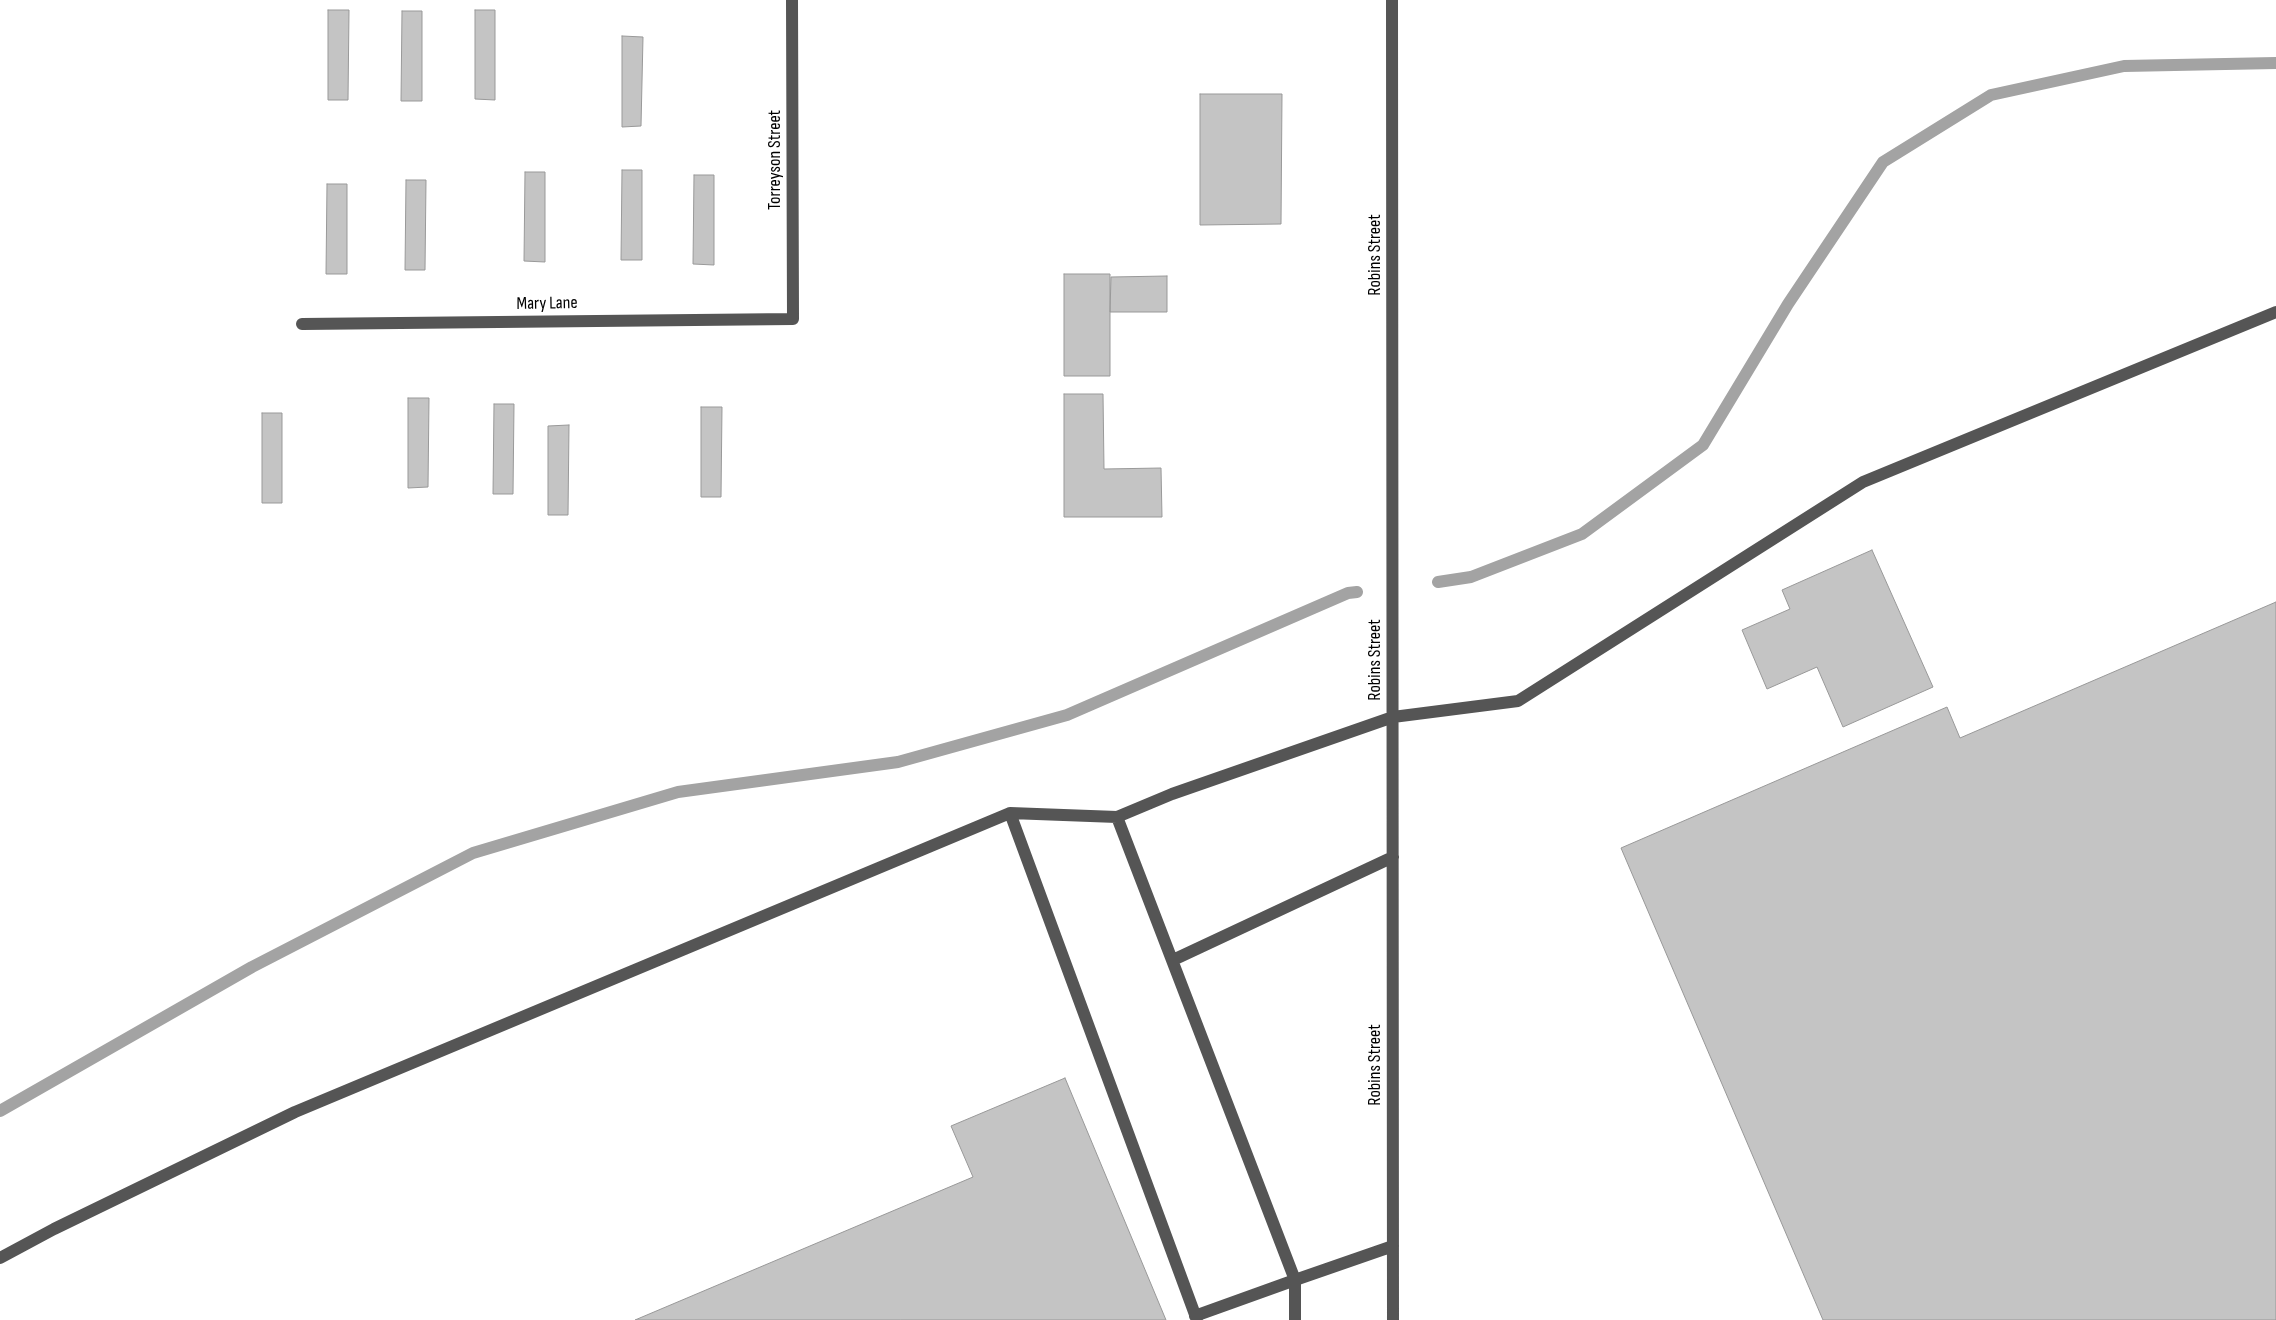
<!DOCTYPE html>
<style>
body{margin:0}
canvas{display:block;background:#fff}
</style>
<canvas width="2276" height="1320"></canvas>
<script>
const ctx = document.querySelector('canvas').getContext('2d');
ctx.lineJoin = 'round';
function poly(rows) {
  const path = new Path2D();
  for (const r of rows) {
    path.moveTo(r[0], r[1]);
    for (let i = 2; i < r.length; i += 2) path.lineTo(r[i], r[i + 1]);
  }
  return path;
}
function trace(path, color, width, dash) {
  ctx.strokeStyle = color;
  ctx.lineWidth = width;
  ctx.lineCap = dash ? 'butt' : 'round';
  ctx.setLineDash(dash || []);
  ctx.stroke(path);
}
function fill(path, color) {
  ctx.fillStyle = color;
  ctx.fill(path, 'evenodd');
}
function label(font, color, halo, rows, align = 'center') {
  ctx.font = font + ' "Sofia Sans Condensed",sans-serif';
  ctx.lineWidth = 4;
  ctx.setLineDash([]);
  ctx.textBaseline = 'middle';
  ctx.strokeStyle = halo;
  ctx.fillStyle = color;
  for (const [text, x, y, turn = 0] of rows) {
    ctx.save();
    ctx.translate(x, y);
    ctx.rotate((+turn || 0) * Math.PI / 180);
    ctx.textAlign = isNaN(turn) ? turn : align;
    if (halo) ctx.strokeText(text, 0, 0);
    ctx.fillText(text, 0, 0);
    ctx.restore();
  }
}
trace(poly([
 [1438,582,1471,577,1582,534,1703,445,1788,304,1883,162,1991,95,2124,66,2276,63],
 [0,1111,252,967,473,853,678,792,898,762,1067,715,1348,593,1357,592]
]), '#a3a3a3', 12);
const building = poly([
 [328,10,349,10,348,100,328,100,328,10],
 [475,10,495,10,495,100,475,99,475,10],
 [402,11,422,11,422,101,401,101,402,11],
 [622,36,643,37,641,126,622,127,622,36],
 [1200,94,1282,94,1281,224,1200,225,1200,94],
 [622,170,642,170,642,260,621,260,622,170],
 [525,172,545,172,545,262,524,261,525,172],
 [694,175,714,175,714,265,693,264,694,175],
 [406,180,426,180,425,270,405,270,406,180],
 [327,184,347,184,347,274,326,274,327,184],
 [1064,274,1110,274,1110,376,1064,376,1064,274],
 [1167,276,1167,312,1110,312,1111,277,1167,276],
 [1064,394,1103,394,1104,469,1161,468,1162,517,1064,517,1064,394],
 [408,398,429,398,428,487,408,488,408,398],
 [494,404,514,404,513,494,493,494,494,404],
 [701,407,722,407,721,497,701,497,701,407],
 [262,413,282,413,282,503,262,503,262,413],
 [569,425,568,515,548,515,548,426,569,425],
 [1872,550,1933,687,1843,727,1817,667,1767,689,1742,630,1790,609,1782,590,1872,550],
 [2276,602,2276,1320,1823,1320,1621,848,1947,707,1960,738,2276,602],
 [1065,1078,1166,1320,635,1320,973,1177,951,1126,1065,1078]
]);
fill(building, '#c4c4c4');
trace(building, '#999', 1);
trace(poly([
 [1392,0,1393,1320],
 [302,324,793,319,792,0],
 [1010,813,1197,1320],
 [1117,817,1295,1280,1195,1316],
 [1173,960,1393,857],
 [0,1258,54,1229,295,1112,1010,813,1117,817,1172,794,1393,717,1518,701,1863,482,2276,312],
 [1295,1320,1295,1280,1393,1246]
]), '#555', 12);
label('18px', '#000', '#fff', [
 ["Torreyson Street",775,160,-90],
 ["Robins Street",1375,255,-90],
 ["Mary Lane",547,304,-1],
 ["Robins Street",1375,660,-90],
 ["Robins Street",1375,1065,-90]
]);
</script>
